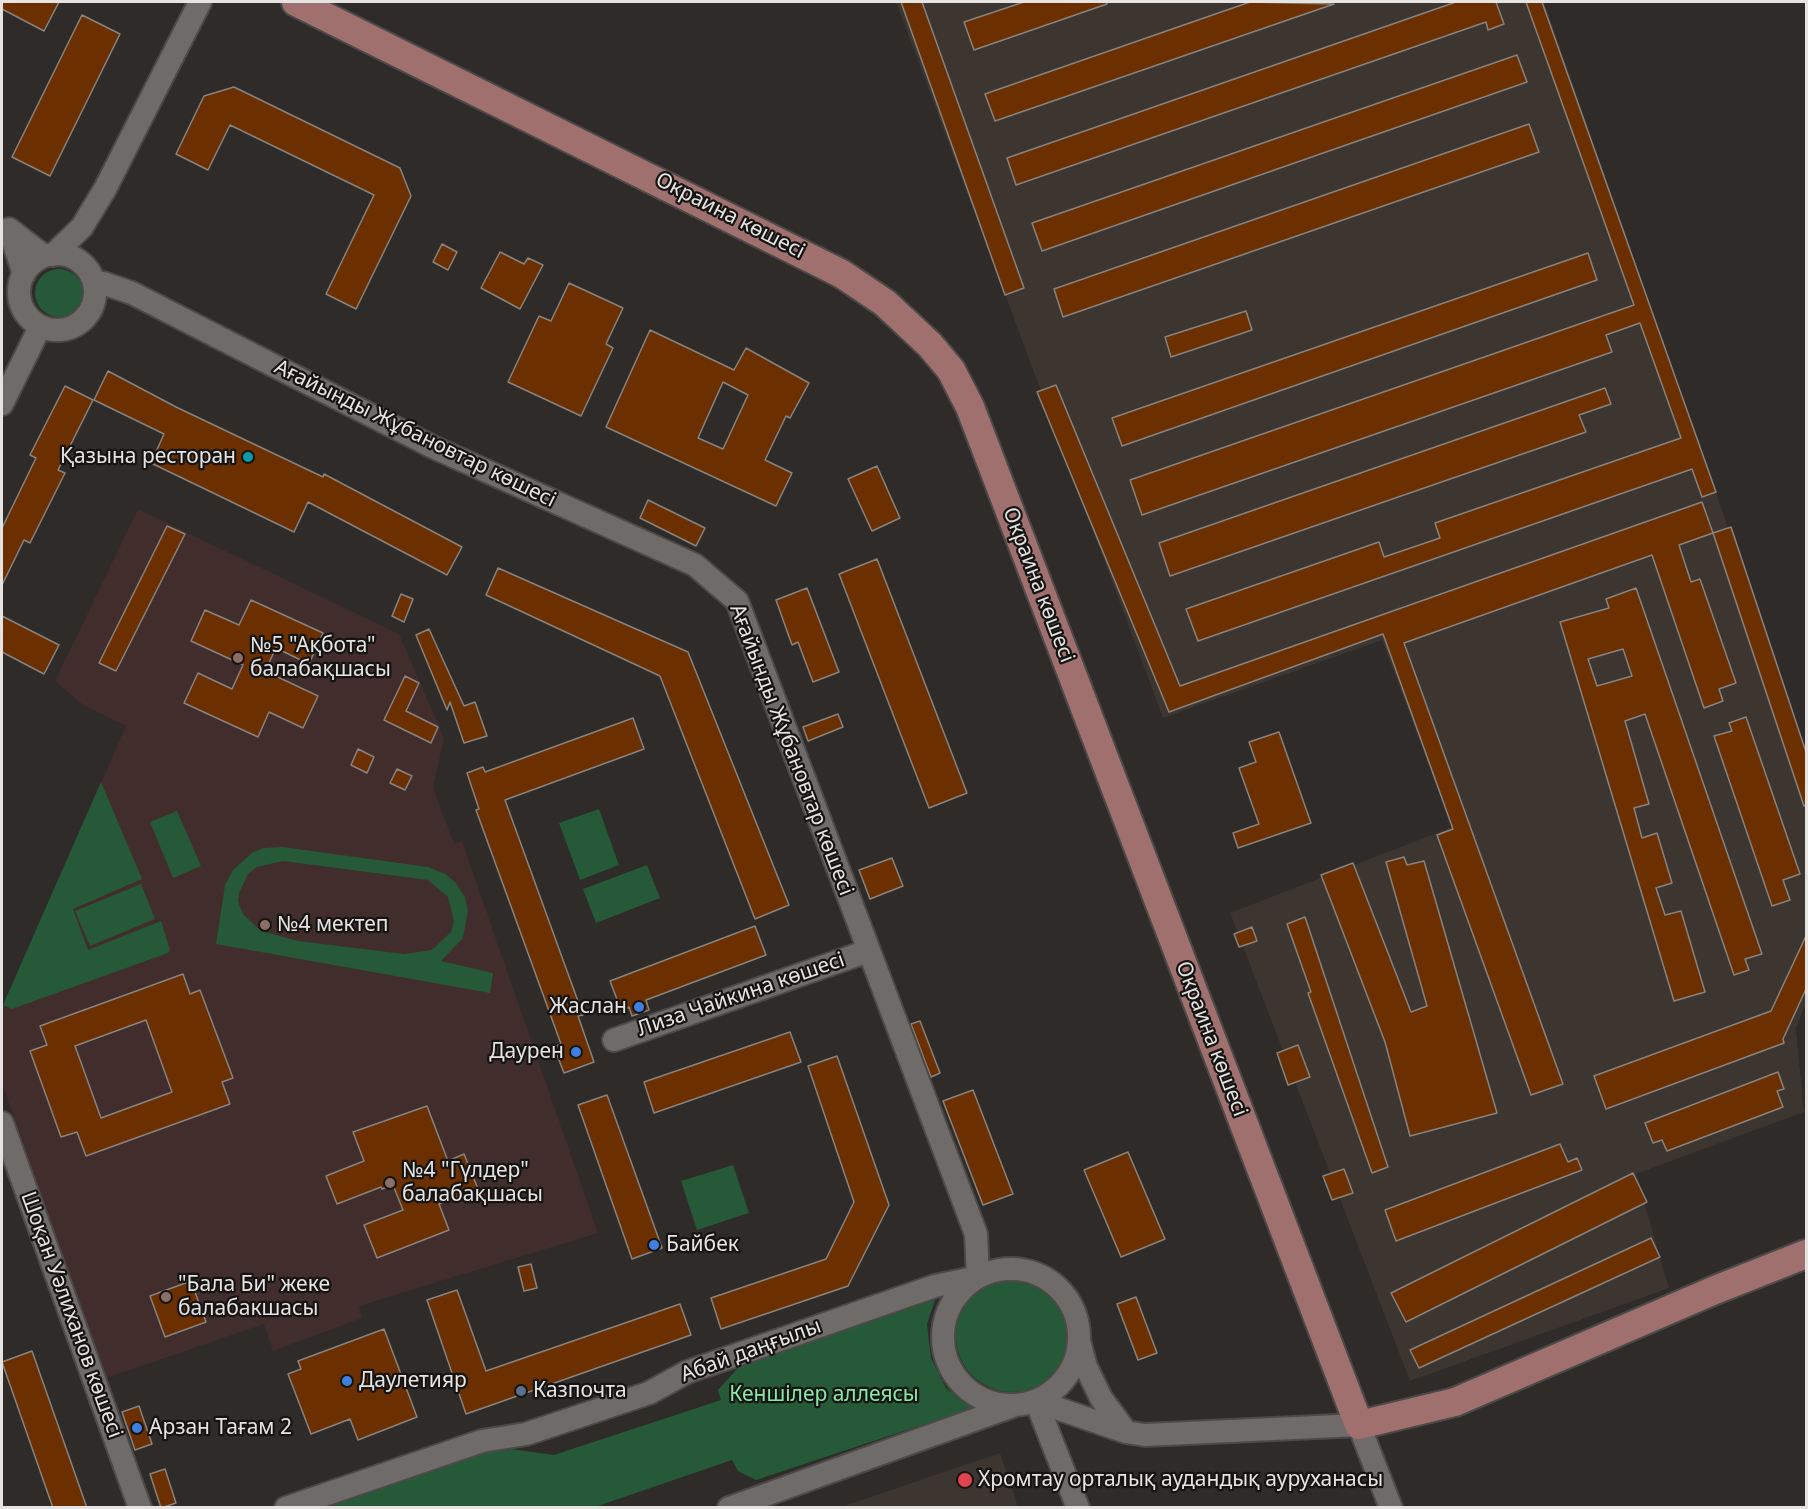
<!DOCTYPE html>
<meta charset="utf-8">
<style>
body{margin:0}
#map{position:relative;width:1808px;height:1509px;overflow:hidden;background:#2e2b29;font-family:"Noto Sans",sans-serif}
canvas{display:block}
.frame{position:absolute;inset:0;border:3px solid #e6e4e3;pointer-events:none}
</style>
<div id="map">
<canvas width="1808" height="1509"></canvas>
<div class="frame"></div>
</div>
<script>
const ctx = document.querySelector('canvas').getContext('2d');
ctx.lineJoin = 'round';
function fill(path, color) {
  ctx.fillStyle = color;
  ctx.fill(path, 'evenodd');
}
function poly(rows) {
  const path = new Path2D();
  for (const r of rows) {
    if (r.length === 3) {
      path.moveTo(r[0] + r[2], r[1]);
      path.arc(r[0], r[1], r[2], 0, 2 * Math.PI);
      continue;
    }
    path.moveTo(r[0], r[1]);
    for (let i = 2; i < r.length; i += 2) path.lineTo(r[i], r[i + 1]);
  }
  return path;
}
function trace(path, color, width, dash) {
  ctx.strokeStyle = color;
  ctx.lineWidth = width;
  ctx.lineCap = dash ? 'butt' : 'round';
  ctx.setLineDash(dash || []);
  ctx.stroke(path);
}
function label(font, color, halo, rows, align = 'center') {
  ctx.font = font + ' "Noto Sans",sans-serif';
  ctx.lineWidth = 4.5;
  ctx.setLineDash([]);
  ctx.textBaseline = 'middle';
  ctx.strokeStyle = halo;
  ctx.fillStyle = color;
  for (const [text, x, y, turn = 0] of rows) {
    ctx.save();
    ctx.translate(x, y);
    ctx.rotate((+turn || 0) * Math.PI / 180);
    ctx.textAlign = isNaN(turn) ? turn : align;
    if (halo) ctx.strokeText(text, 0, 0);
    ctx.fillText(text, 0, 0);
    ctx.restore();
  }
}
fill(poly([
 [896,2,1544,2,1806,750,1806,1003,1796,1028,1804,1112,1636,1174,1669,1288,1410,1381,1230,913,1452,827,1382,640,1163,718],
 [1000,1453,1018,1507,841,1507]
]), '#3c3530');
fill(poly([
 [138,509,399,634,444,738,433,788,454,844,462,841,598,1233,359,1306,362,1318,273,1351,264,1324,106,1378,2,1083,2,1009,126,726,83,705,55,681]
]), '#412d2c');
fill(poly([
 [59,293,24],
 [101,782,142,879,73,909,88,950,161,921,170,950,168,953,12,1009,3,1005],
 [599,809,619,865,580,880,559,823],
 [177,811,201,866,173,878,150,822],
 [283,847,428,867,445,874,455,882,465,897,468,911,463,938,441,961,493,973,490,993,216,944,225,885,233,870,252,853,263,848],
 [283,861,428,880,448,897,454,921,451,932,432,950,404,954,298,941,261,931,243,914,238,902,239,893,248,874,257,867],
 [647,865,660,898,596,923,583,889],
 [141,884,155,919,90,946,75,911],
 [733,1165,749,1213,697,1230,681,1181],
 [1012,1336,56],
 [937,1294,927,1324,931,1358,946,1388,973,1408,756,1480,738,1471,732,1460,595,1507,322,1508,496,1447,554,1455,721,1400,718,1390,747,1358]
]), '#255938');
const building = poly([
 [2,2,59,2,44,31,2,9,2,2],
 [901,2,922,2,1024,288,1005,295,901,2],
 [1024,2,1107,2,1107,4,974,50,964,22,1024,2],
 [1250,2,1334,4,995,121,985,94,1250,2],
 [1456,2,1496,2,1504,24,1488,30,1486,22,1016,185,1007,158,1456,2],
 [1526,2,1542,2,1716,492,1702,497,1692,469,1198,641,1186,609,1379,542,1384,557,1440,538,1435,523,1681,438,1640,323,1606,335,1612,352,1142,515,1130,480,1634,305,1526,2],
 [82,15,120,34,50,176,12,157,82,15],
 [1517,55,1527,82,1042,251,1032,223,1517,55],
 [234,87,400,168,411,196,356,309,326,294,374,195,230,125,208,170,176,154,204,96,234,87],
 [1529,124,1539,152,1063,317,1054,289,1529,124],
 [442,244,457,252,448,270,433,262,442,244],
 [500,252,524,264,528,258,543,265,520,309,481,288,500,252],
 [1588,253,1597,280,1122,446,1112,418,1588,253],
 [569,283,623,308,606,344,613,348,581,416,508,382,539,316,551,321,569,283],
 [1246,311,1252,330,1171,357,1165,337,1246,311],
 [650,330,734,370,746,348,809,383,790,418,786,416,765,460,792,473,776,506,606,427,650,330],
 [723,382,748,395,723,449,698,438,723,382],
 [108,371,176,407,323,477,324,474,462,547,447,575,308,502,294,532,151,463,164,434,94,400,108,371],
 [1056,385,1180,686,1702,502,1713,533,1679,545,1691,582,1700,579,1736,683,1719,689,1723,701,1704,708,1652,555,1404,643,1563,1084,1531,1095,1437,835,1453,829,1383,634,1169,712,1037,392,1056,385],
 [65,386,93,400,58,470,65,473,30,543,24,540,2,585,2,528,36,458,30,455,65,386],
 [1605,388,1611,404,1579,415,1586,432,1170,576,1159,543,1605,388],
 [877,466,900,518,872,531,848,479,877,466],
 [648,500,705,528,696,546,640,518,648,500],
 [167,526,185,534,116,671,99,663,167,526],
 [1731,527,1806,752,1806,805,1804,806,1713,533,1731,527],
 [877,559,967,793,929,808,839,574,877,559],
 [498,568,688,652,789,905,755,919,660,676,486,595,498,568],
 [807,588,839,672,813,682,798,642,792,645,776,600,807,588],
 [1636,588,1762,954,1745,959,1749,970,1734,975,1645,714,1625,721,1649,804,1634,808,1642,838,1657,833,1672,883,1656,888,1665,915,1681,911,1705,992,1674,1001,1560,622,1609,608,1606,599,1636,588],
 [1623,649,1632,676,1597,686,1588,659,1623,649],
 [401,594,413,599,404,622,392,616,401,594],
 [251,600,323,633,309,664,276,648,265,671,318,696,303,728,269,712,258,737,184,703,198,673,232,689,243,665,191,641,205,610,239,625,251,600],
 [2,616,59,645,44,674,2,652,2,616],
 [429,629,464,706,475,702,487,736,464,743,450,702,447,710,416,635,429,629],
 [405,676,419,683,406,711,438,727,431,743,384,720,405,676],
 [838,714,843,727,808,741,803,727,838,714],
 [1746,717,1800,874,1783,880,1790,900,1772,906,1714,736,1732,731,1729,723,1746,717],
 [633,718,644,749,505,800,583,1015,578,1016,594,1062,564,1073,554,1047,561,1044,476,810,479,809,467,773,483,767,485,772,633,718],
 [1279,732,1311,823,1238,848,1233,833,1259,824,1239,768,1256,762,1249,742,1279,732],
 [358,749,374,757,367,773,351,765,358,749],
 [397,769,412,776,405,790,390,783,397,769],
 [1404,857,1407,865,1424,861,1497,1113,1410,1136,1385,1042,1321,875,1353,863,1411,1012,1427,1006,1386,862,1404,857],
 [892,858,903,886,870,899,859,870,892,858],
 [1305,917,1388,1167,1372,1173,1308,993,1311,992,1287,924,1305,917],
 [755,926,766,955,646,1000,649,1010,632,1016,629,1007,621,1010,610,981,755,926],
 [1252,927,1257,941,1239,947,1234,934,1252,927],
 [1806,936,1806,989,1783,1039,1784,1043,1606,1109,1594,1076,1771,1011,1806,936],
 [183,974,190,994,200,990,233,1078,222,1082,230,1104,86,1156,77,1132,61,1137,30,1051,47,1045,40,1026,183,974],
 [146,1020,172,1092,101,1118,75,1046,146,1020],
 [920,1021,940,1073,931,1077,911,1024,920,1021],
 [790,1032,801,1062,654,1113,644,1082,790,1032],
 [1298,1045,1310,1077,1288,1085,1277,1053,1298,1045],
 [837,1056,889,1205,848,1286,721,1329,711,1298,826,1259,854,1202,808,1066,837,1056],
 [1778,1072,1784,1089,1777,1091,1783,1107,1667,1151,1662,1140,1653,1143,1645,1123,1778,1072],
 [973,1090,1013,1194,983,1205,943,1101,973,1090],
 [607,1095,662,1248,632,1259,578,1105,607,1095],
 [427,1106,448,1161,464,1154,478,1189,439,1204,449,1230,377,1258,364,1225,403,1210,393,1185,382,1189,381,1187,337,1204,326,1176,364,1161,353,1132,427,1106],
 [1560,1144,1568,1162,1577,1158,1582,1170,1396,1241,1385,1210,1560,1144],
 [1128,1152,1165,1239,1121,1257,1084,1170,1128,1152],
 [1344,1169,1353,1193,1332,1200,1323,1176,1344,1169],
 [1633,1173,1647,1202,1406,1322,1391,1293,1633,1173],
 [1651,1238,1660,1257,1419,1368,1410,1350,1651,1238],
 [531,1264,537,1288,524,1291,518,1267,531,1264],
 [191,1281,206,1322,165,1337,150,1296,191,1281],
 [457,1290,486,1371,680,1304,691,1335,466,1414,427,1300,457,1290],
 [1136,1297,1157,1353,1138,1360,1117,1304,1136,1297],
 [384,1329,417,1417,358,1440,350,1419,311,1434,288,1374,301,1369,298,1361,384,1329],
 [32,1351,87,1508,53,1508,2,1362,32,1351],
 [139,1406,152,1444,135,1450,122,1412,139,1406],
 [165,1469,176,1503,161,1508,150,1474,165,1469]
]);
fill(building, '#6b2f00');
trace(building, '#878381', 1.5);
const minor = poly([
 [57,292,38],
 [53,255,82,227,105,189,200,2],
 [24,274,9,229,44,256],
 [94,284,103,283,132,293,433,447,695,565,737,601,976,1234,978,1277,935,1286,716,1362,687,1372,649,1393,526,1434,482,1441,286,1508],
 [2,404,40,327],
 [614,1040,868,951],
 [2,1123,140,1508],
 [1011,1337,68],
 [1079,1341,1086,1367,1101,1398,1126,1432],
 [1036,1401,1126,1432,1145,1435,1359,1425,1391,1508],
 [1036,1401,1078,1508],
 [729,1508,1013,1406]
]);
const major = poly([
 [296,2,842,274,885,303,930,345,951,370,970,407,1359,1425,1455,1402,1715,1290,1806,1254]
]);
trace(minor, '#4c4948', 26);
trace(major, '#4c4948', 32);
trace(minor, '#6f6b69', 22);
trace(major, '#a0706e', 28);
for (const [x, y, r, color] of [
 [248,457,6,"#0f9aa8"],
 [238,658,6,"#8d6e63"],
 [265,925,6,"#8d6e63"],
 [639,1007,6,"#3f7fe0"],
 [576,1052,6,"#3f7fe0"],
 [390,1183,6,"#8d6e63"],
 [654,1245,6,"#3f7fe0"],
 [166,1297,6,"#8d6e63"],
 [347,1381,6,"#3f7fe0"],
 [521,1391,6,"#5c6f8a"],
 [137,1428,6,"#3f7fe0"],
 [965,1480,8,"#e0444e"]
]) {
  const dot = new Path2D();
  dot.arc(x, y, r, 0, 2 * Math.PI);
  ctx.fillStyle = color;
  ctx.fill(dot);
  trace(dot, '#151413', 2);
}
label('21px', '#e6e4e3', '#151413', [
 ["Окраина көшесі",730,216,27],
 ["Ағайынды Жұбановтар көшесі",415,434,26],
 ["Окраина көшесі",1038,585,69],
 ["Ағайынды Жұбановтар көшесі",791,750,69],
 ["Лиза Чайкина көшесі",741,995,-19],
 ["Окраина көшесі",1211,1039,69],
 ["Шоқан Уәлиханов көшесі",71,1315,70],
 ["Абай даңғылы",751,1351,-20]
]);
label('21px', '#e6e4e3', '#151413', [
 ["Қазына ресторан",236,457,"right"],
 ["№5 \"Ақбота\"",250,646],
 ["балабақшасы",250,670],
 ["№4 мектеп",277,925],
 ["Жаслан",627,1007,"right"],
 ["Даурен",564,1052,"right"],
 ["№4 \"Гүлдер\"",402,1171],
 ["балабақшасы",402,1195],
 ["Байбек",666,1245],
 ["\"Бала Би\" жеке",178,1285],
 ["балабакшасы",178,1309],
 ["Даулетияр",359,1381],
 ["Казпочта",533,1391],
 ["Арзан Тағам 2",149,1428],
 ["Хромтау орталық аудандық ауруханасы",978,1480]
], 'left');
label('21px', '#88e9a7', '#151413', [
 ["Кеншілер аллеясы",824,1395]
]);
</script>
